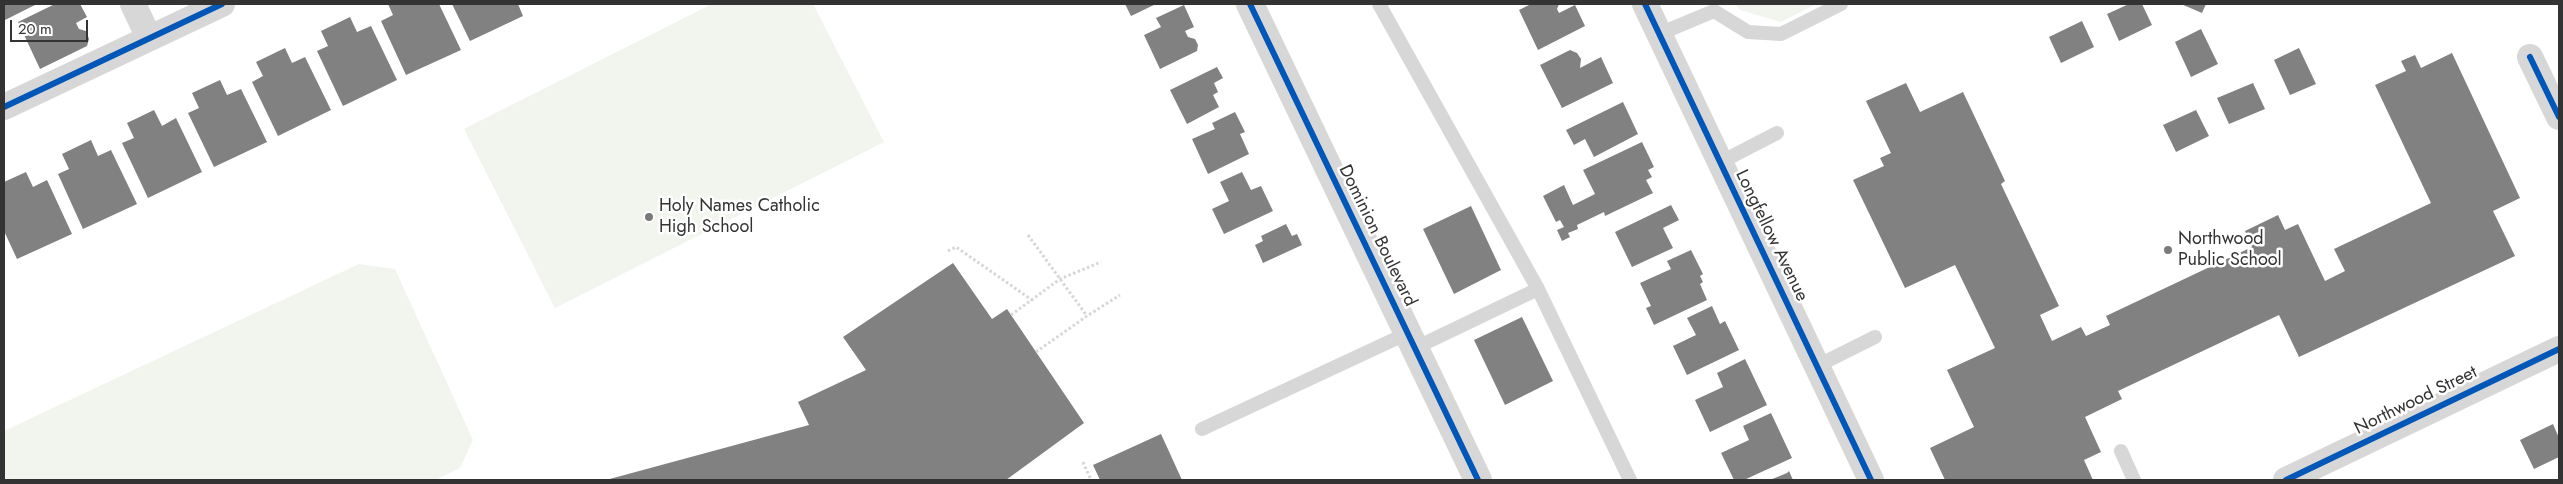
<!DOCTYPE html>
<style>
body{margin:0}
#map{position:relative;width:2563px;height:484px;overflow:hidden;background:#fff;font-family:Jost,sans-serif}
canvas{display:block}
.frame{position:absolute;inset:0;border:5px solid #333;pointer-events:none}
.scale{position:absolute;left:10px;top:20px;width:78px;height:22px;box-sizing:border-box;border:2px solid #333;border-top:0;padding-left:6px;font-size:15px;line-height:18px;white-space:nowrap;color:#333;-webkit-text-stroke:4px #fff;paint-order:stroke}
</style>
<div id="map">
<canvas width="2563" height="484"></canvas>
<div class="frame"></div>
<div class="scale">20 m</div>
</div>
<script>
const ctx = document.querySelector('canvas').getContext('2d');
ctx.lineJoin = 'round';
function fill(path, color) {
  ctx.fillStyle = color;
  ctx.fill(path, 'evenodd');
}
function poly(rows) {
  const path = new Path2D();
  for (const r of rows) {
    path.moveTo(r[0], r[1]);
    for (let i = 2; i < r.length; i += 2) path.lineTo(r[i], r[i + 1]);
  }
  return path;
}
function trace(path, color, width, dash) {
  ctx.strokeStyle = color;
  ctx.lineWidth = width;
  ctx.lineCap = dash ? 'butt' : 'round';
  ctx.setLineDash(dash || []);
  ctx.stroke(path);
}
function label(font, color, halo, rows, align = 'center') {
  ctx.font = font + ' Jost,sans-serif';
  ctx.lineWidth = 5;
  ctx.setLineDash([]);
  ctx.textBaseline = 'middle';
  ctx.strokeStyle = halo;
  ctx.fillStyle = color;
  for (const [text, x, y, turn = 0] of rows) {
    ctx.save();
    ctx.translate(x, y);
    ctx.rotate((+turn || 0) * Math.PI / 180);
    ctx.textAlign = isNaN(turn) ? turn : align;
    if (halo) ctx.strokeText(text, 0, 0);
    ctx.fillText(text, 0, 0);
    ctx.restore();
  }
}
fill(poly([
 [712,4,813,4,884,142,555,308,464,129],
 [1735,4,1816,4,1781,22,1740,10],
 [359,264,395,269,473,440,460,468,435,480,4,480,4,431]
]), '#f1f5ed');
fill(poly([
 [4,4,37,4,5,20],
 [55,4,80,4,87,17,76,23,79,29,86,31,89,39,87,46,40,69,18,22],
 [388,4,439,4,461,50,406,75,381,21,393,15],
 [452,4,518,4,523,16,470,41],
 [1125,4,1156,4,1131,16],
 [1531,4,1559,4,1557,9,1559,13,1575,5,1585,26,1538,50,1519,10],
 [2129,4,2142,4,2152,25,2119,41,2107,14],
 [2181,4,2206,4,2202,13],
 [1184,5,1194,27,1185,31,1188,37,1195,39,1198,45,1197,51,1160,69,1144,35,1161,27,1156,18],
 [350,17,357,32,371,26,397,80,343,106,317,51,328,46,321,31],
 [2082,21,2094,47,2061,63,2049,37],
 [2201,29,2218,64,2191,77,2175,42],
 [285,48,292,63,305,57,331,110,278,136,252,82,263,76,256,62],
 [2299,48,2316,84,2290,95,2274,60],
 [1570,50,1577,53,1581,59,1580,68,1601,57,1613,83,1562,108,1540,65],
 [2452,53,2520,198,2493,211,2515,256,2299,357,2279,315,2118,391,2122,399,2085,417,2101,452,2084,460,2093,480,1945,480,1930,448,1974,427,1947,370,1995,348,1955,265,1905,288,1853,180,1884,166,1880,158,1891,153,1866,101,1906,83,1920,112,1963,92,2005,181,2001,184,2059,306,2040,315,2052,341,2081,327,2086,336,2110,325,2106,316,2252,247,2245,231,2278,215,2285,230,2298,224,2325,281,2345,271,2334,249,2431,203,2375,85,2406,71,2401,61,2415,55,2421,68],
 [1217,67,1223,78,1214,83,1218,92,1213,95,1219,107,1187,124,1170,90],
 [220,80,227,95,241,89,267,142,214,167,188,113,199,108,192,93],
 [2253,83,2265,109,2229,124,2217,98],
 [1623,102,1638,134,1594,157,1585,139,1574,145,1566,130],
 [154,110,162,126,176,118,202,172,148,198,122,143,134,138,127,123],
 [2196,110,2209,136,2176,152,2163,125],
 [1235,112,1245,132,1240,134,1249,154,1208,174,1192,139,1215,129,1212,123],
 [91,140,98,156,111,150,137,204,83,229,58,174,69,169,62,154],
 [1642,142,1654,167,1648,170,1652,177,1646,180,1653,193,1605,216,1604,212,1577,225,1578,229,1568,233,1570,237,1562,241,1557,230,1564,227,1560,220,1556,222,1543,196,1564,185,1573,205,1595,194,1583,170],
 [26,172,33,187,47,180,72,234,17,259,4,231,4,182],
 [1242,172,1251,190,1261,186,1273,211,1224,234,1212,209,1229,201,1220,182],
 [1671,205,1679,220,1663,228,1673,248,1632,267,1615,232],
 [1471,206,1501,270,1454,294,1423,229],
 [1286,224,1292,236,1297,234,1302,245,1263,263,1255,245,1263,241,1261,236],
 [1691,250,1703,274,1700,276,1703,282,1700,284,1707,300,1654,325,1646,308,1651,306,1640,283,1671,269,1667,261],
 [953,263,992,319,1007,309,1084,423,1006,480,606,480,809,425,798,402,866,370,843,337],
 [1712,306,1720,324,1725,321,1739,350,1687,375,1673,346,1696,335,1687,318],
 [1522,317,1553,381,1505,405,1474,340],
 [1745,359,1767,405,1710,432,1695,400,1723,387,1717,373],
 [1771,413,1792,458,1744,480,1734,480,1721,453,1749,440,1743,426],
 [2553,424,2559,438,2559,457,2534,469,2520,440],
 [1161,434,1182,480,1100,480,1093,465],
 [1789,471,1793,480,1770,480,1787,473]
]), '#818181');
trace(poly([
 [1028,235,1087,316],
 [948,251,956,247,1032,300],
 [1011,315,1060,279,1101,262],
 [1036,352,1087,316,1120,295],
 [1083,462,1091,480]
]), '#d6d6d6', 3, [2.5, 2.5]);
trace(poly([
 [1379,4,1538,289],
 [1659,34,1714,11,1748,32,1781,34,1841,4],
 [1719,163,1777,133],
 [1415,348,1538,289,1630,480],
 [1817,366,1875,337],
 [1202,429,1408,333],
 [2121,451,2134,480]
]), '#d7d7d7', 14);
trace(poly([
 [133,4,149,38],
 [1645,4,1871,480],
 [2530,57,2559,117],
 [4,107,222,4],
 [2286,480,2559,349]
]), '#d7d7d7', 26);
trace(poly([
 [1250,4,1478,480]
]), '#d7d7d7', 28);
trace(poly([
 [1250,4,1478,480],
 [1645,4,1871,480],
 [2530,57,2559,117],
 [4,107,222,4],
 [2286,480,2559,349]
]), '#0057b8', 6);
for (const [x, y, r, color] of [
 [649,217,5,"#7a7a7a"],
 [2168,250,5,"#7a7a7a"]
]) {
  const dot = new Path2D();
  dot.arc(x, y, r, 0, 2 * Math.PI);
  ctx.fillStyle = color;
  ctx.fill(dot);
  trace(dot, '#fff', 2);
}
label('18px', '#333', '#fff', [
 ["Holy Names Catholic",659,207],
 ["High School",659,228],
 ["Northwood",2178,240],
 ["Public School",2178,261]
], 'left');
label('18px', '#333', '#fff', [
 ["Dominion Boulevard",1377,236,64],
 ["Longfellow Avenue",1771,236,64],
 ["Northwood Street",2416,401,-26]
]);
</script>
